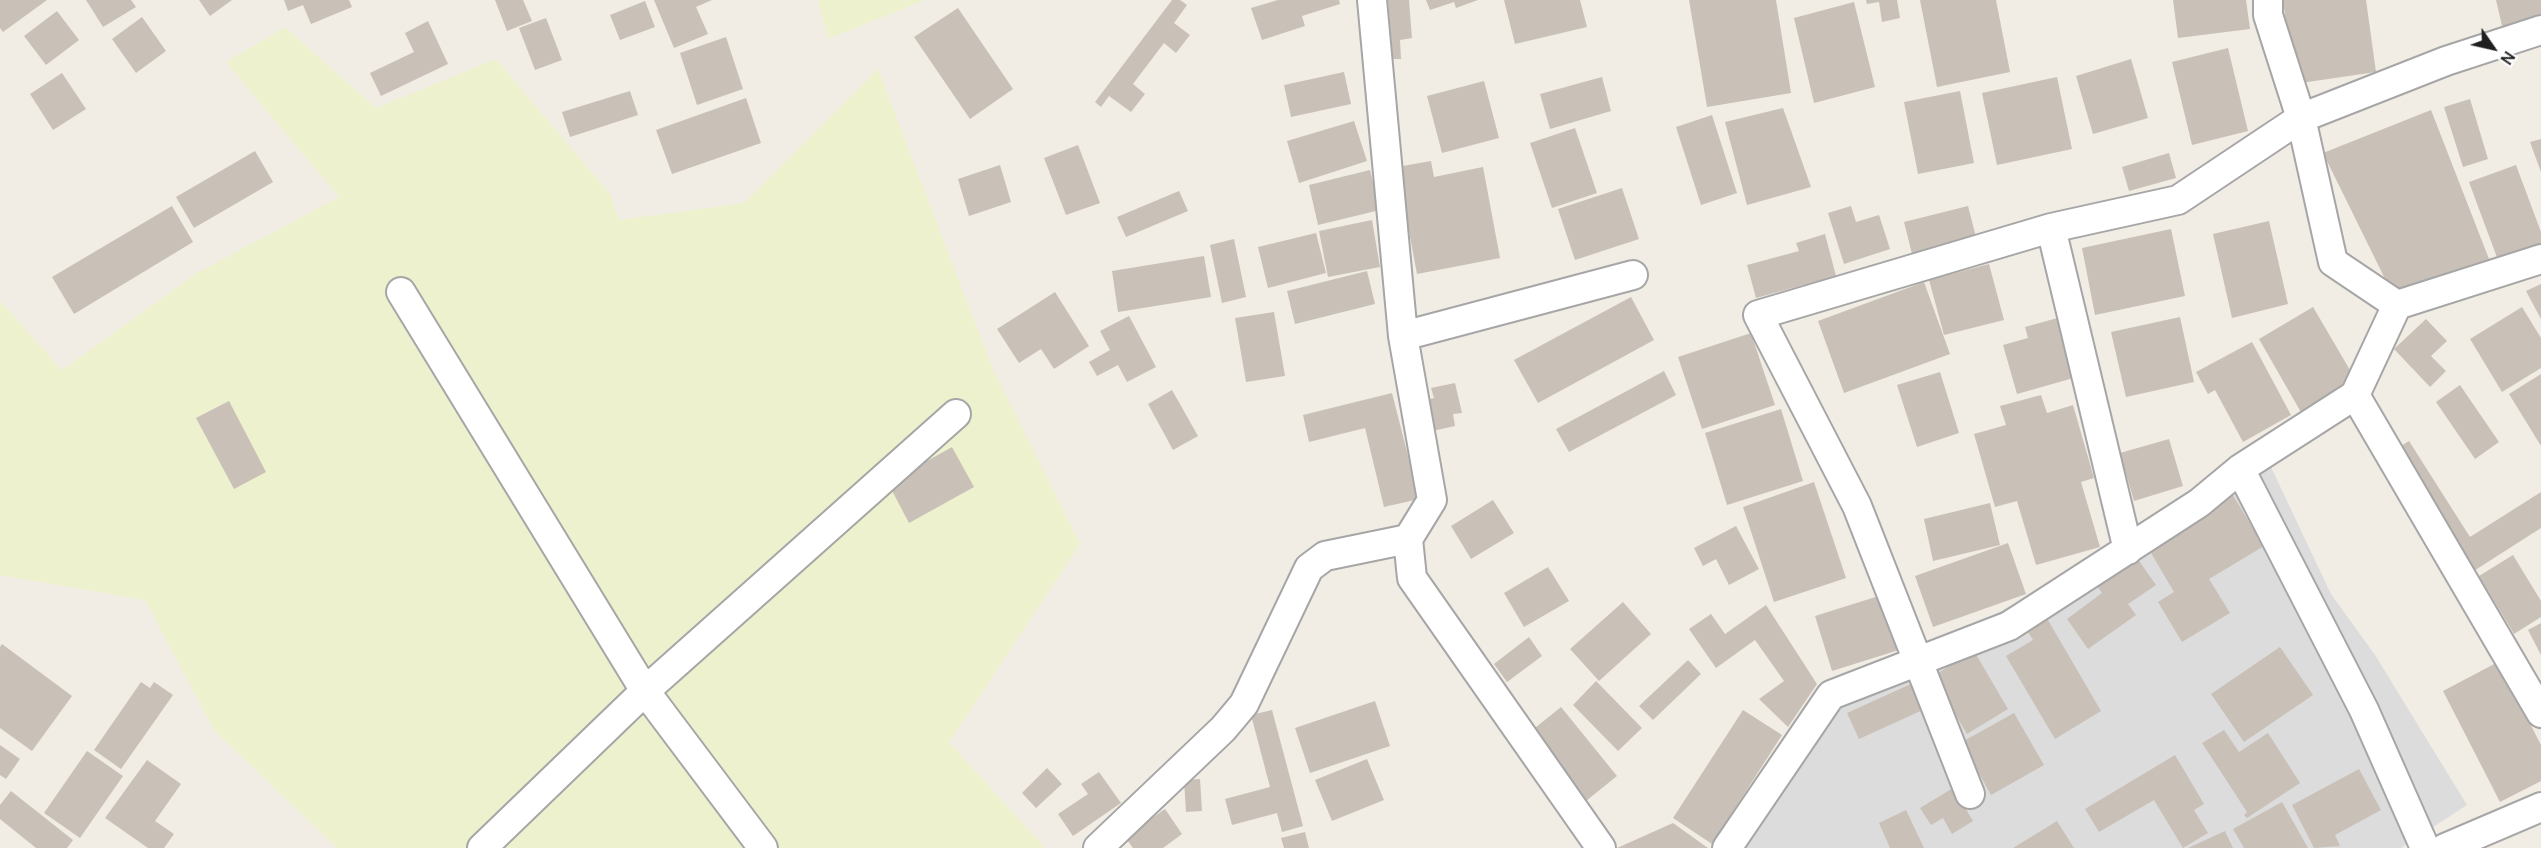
<!DOCTYPE html>
<style>
body{margin:0}
#map{position:relative;width:2541px;height:848px;overflow:hidden;background:#f1ede4;font-family:Manrope,sans-serif}
canvas{display:block}
.north{position:absolute;left:2463px;top:18px;width:60px;height:60px;-webkit-text-stroke:4px #fff;paint-order:stroke;rotate:124deg;font-size:16px;font-weight:700;line-height:24px;text-align:center;color:#1f1f1f}
.north::after{content:'';display:block;margin:auto;width:21px;height:27px;background:#1f1f1f;clip-path:polygon(50% 0,100% 100%,50% 72%,0 100%)}
</style>
<div id="map">
<canvas width="2541" height="848"></canvas>
<div class="north">N</div>
</div>
<script>
const ctx = document.querySelector('canvas').getContext('2d');
ctx.lineJoin = 'round';
function fill(path, color) {
  ctx.fillStyle = color;
  ctx.fill(path, 'evenodd');
}
function poly(rows) {
  const path = new Path2D();
  for (const r of rows) {
    path.moveTo(r[0], r[1]);
    for (let i = 2; i < r.length; i += 2) path.lineTo(r[i], r[i + 1]);
  }
  return path;
}
function trace(path, color, width, dash) {
  ctx.strokeStyle = color;
  ctx.lineWidth = width;
  ctx.lineCap = dash ? 'butt' : 'round';
  ctx.setLineDash(dash || []);
  ctx.stroke(path);
}
fill(poly([
 [2261,446,2331,594,2375,655,2467,805,2401,848,1723,848,1790,728,1844,689,1961,633,2113,549]
]), '#dddcdc');
fill(poly([
 [818,0,925,0,828,39],
 [285,27,376,108,496,59,610,194,619,220,744,203,878,69,992,367,1080,544,949,742,1045,848,337,848,214,730,145,600,0,575,0,301,62,370,197,273,339,197,226,62]
]), '#edf1ce');
fill(poly([
 [0,0,47,0,3,32,0,28],
 [86,0,131,0,136,7,103,27],
 [199,0,232,0,210,16],
 [284,0,349,0,352,7,311,24,303,5,288,11],
 [495,0,523,0,532,21,507,31],
 [654,0,712,0,696,7,708,34,674,48],
 [1172,0,1180,0,1187,5,1174,23,1190,35,1176,53,1164,43,1133,84,1145,94,1131,112,1109,96,1101,107,1095,102],
 [1278,0,1339,0,1340,4,1302,16,1305,26,1262,40,1251,8],
 [1388,0,1409,0,1412,38,1400,40,1401,59,1393,59],
 [1426,0,1478,0,1456,8,1454,2,1430,10],
 [1504,0,1580,0,1587,27,1515,44],
 [1689,0,1776,0,1791,93,1707,107],
 [1866,0,1897,0,1900,18,1882,22,1879,2,1867,4],
 [1920,0,1996,0,2010,72,1937,87],
 [2173,0,2246,0,2250,29,2178,38],
 [2283,0,2366,0,2376,72,2294,84],
 [2496,0,2541,0,2541,20,2503,30],
 [645,1,655,27,620,40,610,15],
 [1854,2,1875,87,1814,103,1794,18],
 [958,8,1013,89,970,119,914,37],
 [57,11,79,40,46,65,24,36],
 [142,17,166,51,136,73,112,39],
 [546,18,562,60,535,70,519,28],
 [428,21,448,64,381,96,370,73,414,52,405,33],
 [726,37,743,89,697,105,680,53],
 [2228,48,2248,131,2192,145,2172,62],
 [2131,59,2148,118,2093,134,2076,76],
 [1344,72,1351,104,1291,117,1284,85],
 [62,73,86,109,53,130,30,94],
 [1602,77,1611,111,1550,129,1540,94],
 [2057,77,2072,149,1997,165,1982,93],
 [1484,81,1499,138,1442,153,1427,96],
 [630,91,638,115,570,137,562,112],
 [1960,91,1974,163,1918,174,1904,102],
 [746,98,761,143,672,174,656,130],
 [2470,99,2488,159,2463,167,2444,107],
 [1783,108,1811,187,1747,205,1725,122],
 [2431,110,2489,259,2391,291,2323,153],
 [1712,115,1737,193,1701,205,1676,127],
 [1354,121,1367,161,1299,183,1287,141],
 [1575,128,1597,193,1552,208,1530,143],
 [2541,139,2541,172,2530,142],
 [1078,145,1100,203,1066,215,1044,158],
 [255,151,273,182,194,228,176,197],
 [2169,153,2176,178,2129,191,2122,167],
 [1431,161,1434,177,1483,167,1500,258,1417,274,1397,167],
 [1000,165,1011,202,969,216,958,179],
 [2516,165,2541,232,2541,247,2499,263,2469,182],
 [1370,170,1380,210,1318,225,1309,185],
 [1622,188,1639,239,1575,260,1558,209],
 [1179,191,1188,211,1126,237,1117,217],
 [172,206,193,242,74,314,52,277],
 [1851,206,1856,222,1879,215,1890,249,1844,264,1828,213],
 [1968,206,1976,237,1912,254,1904,222],
 [1372,220,1380,267,1328,277,1319,231],
 [2269,221,2288,304,2232,318,2213,234],
 [2171,229,2185,296,2095,315,2082,248],
 [1316,233,1326,273,1268,288,1258,247],
 [1825,234,1836,276,1756,298,1747,265,1799,251,1796,243],
 [1234,239,1246,297,1222,303,1210,245],
 [1204,256,1211,297,1118,312,1112,271],
 [1989,264,2004,320,1944,335,1929,280],
 [1367,271,1375,304,1295,324,1287,291],
 [1924,282,1950,354,1844,393,1818,321],
 [2541,284,2541,319,2526,291],
 [1055,292,1089,346,1054,369,1041,349,1019,363,997,329],
 [1631,297,1654,340,1538,403,1514,360],
 [2313,307,2357,382,2302,414,2259,339],
 [2522,307,2541,338,2541,368,2502,392,2470,339],
 [1274,312,1285,376,1246,382,1235,318],
 [1129,316,1156,367,1127,382,1118,365,1097,376,1089,362,1110,350,1100,331],
 [2061,317,2077,377,2017,394,2003,345,2028,338,2025,327],
 [2180,317,2194,382,2126,397,2111,332],
 [2426,319,2447,341,2431,356,2446,371,2430,387,2394,349],
 [1751,333,1775,405,1702,429,1678,357],
 [2252,342,2291,415,2243,442,2215,390,2208,394,2196,372],
 [1664,371,1676,395,1569,452,1556,429],
 [1940,372,1959,433,1917,447,1897,385],
 [2541,374,2541,446,2509,394],
 [1455,383,1462,413,1453,414,1455,426,1428,432,1422,401,1434,398,1431,388],
 [2460,385,2499,442,2475,459,2436,402],
 [1172,390,1198,436,1173,450,1148,404],
 [1392,393,1419,499,1384,507,1365,428,1309,442,1303,415],
 [2041,395,2047,413,2073,405,2094,478,2081,482,2100,547,2036,565,2017,501,1995,507,1974,434,2006,425,2000,406],
 [229,401,266,472,234,489,196,418],
 [1781,409,1803,481,1727,505,1705,433],
 [2169,439,2183,486,2134,501,2120,453],
 [2409,441,2470,537,2541,492,2541,528,2469,574,2391,452],
 [952,447,974,487,909,523,888,483],
 [1814,482,1846,578,1774,602,1743,507],
 [2232,494,2264,546,2209,579,2230,613,2182,642,2158,602,2174,592,2147,546],
 [1493,500,1514,533,1471,559,1451,526],
 [1990,503,2000,545,1933,561,1924,519],
 [1736,526,1759,569,1729,585,1716,559,1703,566,1694,548],
 [2008,543,2026,594,1933,627,1915,576],
 [2132,551,2156,585,2128,604,2136,615,2088,649,2067,619,2102,593,2092,579],
 [2513,555,2541,601,2541,617,2514,634,2479,576],
 [1548,567,1569,601,1524,627,1504,593],
 [1885,594,1902,649,1832,671,1815,616],
 [1623,602,1651,634,1599,681,1570,649],
 [1766,605,1817,684,1788,727,1759,699,1784,681,1755,640,1716,668,1689,629,1711,614,1725,634],
 [2045,615,2101,711,2055,739,2006,656,2033,640,2025,627],
 [2541,623,2541,655,2528,630],
 [1529,637,1542,656,1507,682,1494,664],
 [2,644,72,696,32,751,0,728,0,647],
 [2280,647,2313,695,2244,742,2211,694],
 [1974,651,2008,709,1967,734,1933,676],
 [1688,660,1701,674,1653,720,1639,706],
 [2498,662,2541,745,2541,781,2500,802,2443,691],
 [1596,681,1642,728,1618,751,1573,705],
 [141,682,150,688,154,682,173,695,121,769,94,750],
 [1913,683,1925,709,1859,739,1847,713],
 [1375,701,1390,746,1310,773,1295,728],
 [1561,707,1617,776,1586,801,1530,732],
 [1272,710,1303,826,1282,832,1277,813,1232,825,1225,799,1270,787,1251,715],
 [1743,710,1782,735,1712,844,1673,818],
 [2014,713,2044,765,1991,795,1962,742],
 [2224,730,2239,752,2268,733,2300,783,2247,818,2244,815,2247,812,2202,743],
 [0,745,20,759,6,779,0,775],
 [87,751,123,776,80,838,44,813],
 [2175,755,2204,804,2194,810,2208,833,2183,848,2154,800,2099,832,2085,809],
 [1367,759,1384,800,1332,821,1315,780],
 [147,760,181,784,155,821,174,834,164,848,148,848,105,818],
 [1047,768,1062,784,1036,808,1022,793],
 [2359,769,2381,810,2335,835,2340,846,2314,848,2292,805],
 [1099,772,1121,803,1073,836,1058,814,1088,794,1081,784],
 [1200,779,1202,811,1186,812,1184,780],
 [1953,788,1973,821,1952,834,1943,818,1931,825,1920,808],
 [11,791,73,840,67,848,36,848,0,819,0,805],
 [2282,802,2308,848,2244,848,2233,829],
 [1165,809,1182,834,1163,848,1133,848,1125,837],
 [1906,810,1924,848,1890,848,1879,823],
 [2057,821,2074,848,2013,848],
 [1673,823,1708,848,1617,848],
 [2225,831,2233,848,2188,848],
 [1305,832,1309,848,1284,848,1281,838]
]), '#c9c0b7');
const minor = poly([
 [1372,0,1403,336,1432,500,1408,539,1412,578,1601,848],
 [2268,0,2268,15,2301,118,2333,262,2397,305],
 [2051,228,2128,550],
 [401,292,645,691,763,848],
 [1403,336,1633,275],
 [2355,395,2541,713],
 [2240,469,2364,710,2425,848],
 [1970,794,1857,506,1758,315,2051,228,2178,200,2301,118,2446,61,2541,30],
 [482,848,645,691,956,414],
 [1098,848,1223,729,1244,704,1309,568,1325,556,1408,539],
 [1727,848,1831,695,2009,626,2199,503,2240,469,2355,395,2397,305,2541,259],
 [2445,848,2541,807]
]);
trace(minor, '#a6a6a6', 32);
trace(minor, '#fff', 28);
</script>
